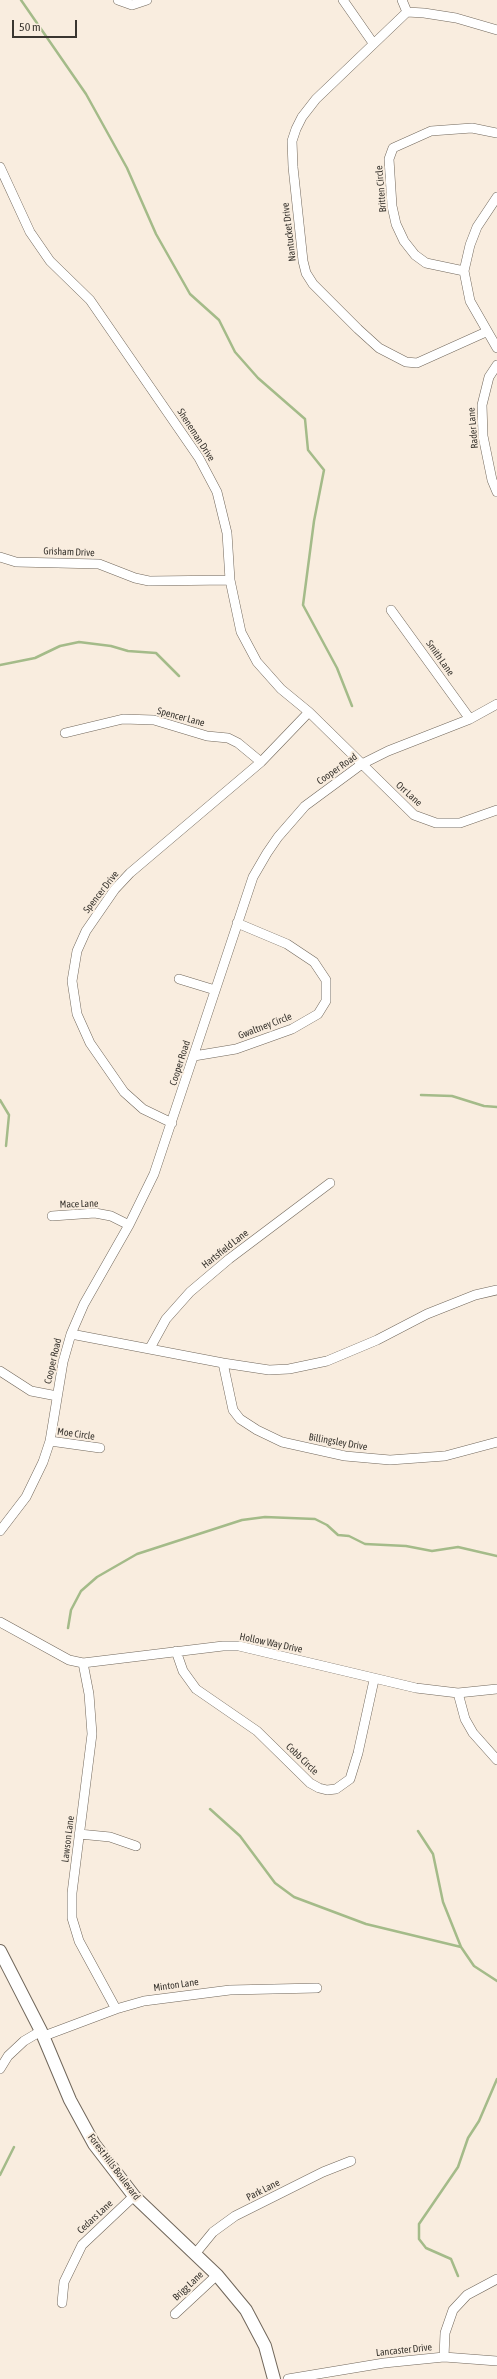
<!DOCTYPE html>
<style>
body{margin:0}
#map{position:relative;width:497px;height:2379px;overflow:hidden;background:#f9eddf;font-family:"Asap Condensed",sans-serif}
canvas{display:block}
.scale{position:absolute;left:12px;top:20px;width:65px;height:18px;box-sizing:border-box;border:2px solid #3a3630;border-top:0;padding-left:5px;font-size:12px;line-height:14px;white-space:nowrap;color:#3a3630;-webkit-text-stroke:3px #f9eddf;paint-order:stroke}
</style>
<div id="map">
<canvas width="497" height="2379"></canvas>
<div class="scale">50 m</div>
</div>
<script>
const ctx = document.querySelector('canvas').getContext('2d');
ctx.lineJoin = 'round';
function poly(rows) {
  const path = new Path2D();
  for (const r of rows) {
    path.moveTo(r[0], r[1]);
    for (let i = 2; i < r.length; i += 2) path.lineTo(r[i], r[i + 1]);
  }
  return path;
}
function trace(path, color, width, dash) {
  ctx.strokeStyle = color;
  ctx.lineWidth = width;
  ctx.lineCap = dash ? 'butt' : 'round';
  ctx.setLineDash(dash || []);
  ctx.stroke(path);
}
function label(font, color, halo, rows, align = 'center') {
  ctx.font = font + ' "Asap Condensed",sans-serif';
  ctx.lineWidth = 4;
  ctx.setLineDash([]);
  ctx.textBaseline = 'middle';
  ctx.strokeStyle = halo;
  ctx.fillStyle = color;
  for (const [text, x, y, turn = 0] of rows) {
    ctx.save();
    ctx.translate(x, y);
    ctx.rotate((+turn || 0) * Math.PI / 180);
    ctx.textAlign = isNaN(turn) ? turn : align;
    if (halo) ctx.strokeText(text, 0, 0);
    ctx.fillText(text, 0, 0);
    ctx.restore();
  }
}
trace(poly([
 [21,0,86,94,127,168,156,234,190,294,219,320,235,352,258,378,305,419,308,450,324,470,314,521,303,605,337,668,352,706],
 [0,665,35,658,60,646,79,642,111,646,128,651,156,653,179,676],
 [421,1095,452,1096,484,1106,497,1107],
 [0,1100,9,1115,6,1146],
 [68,1628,71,1610,81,1591,97,1577,137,1554,242,1520,265,1517,315,1519,327,1525,338,1535,349,1536,365,1544,406,1546,432,1551,458,1547,497,1556],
 [210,1809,240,1836,275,1883,294,1897,366,1924,461,1947,474,1966,497,1981],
 [418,1831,433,1854,443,1902,461,1947],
 [0,2175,14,2147],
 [458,2276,451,2259,426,2248,419,2239,419,2224,458,2167,468,2138,479,2121,497,2079]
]), '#a4bb89', 2.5);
const minor = poly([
 [118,0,132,5,147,0],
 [343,0,373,43],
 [402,0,407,12,424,13,456,18,497,30],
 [407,12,316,99,302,117,296,129,292,141,293,167,303,261,306,273,313,284,358,329,379,348,406,362,417,363,486,332],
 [0,167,30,232,50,261,90,300,199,458,217,492,227,533,230,580,241,632,257,662,281,689,309,712,414,815,436,823,460,823,497,810],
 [497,197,477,227,470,245,464,271,470,301,497,348],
 [464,271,426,263,415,255,404,241,396,224,392,206,389,159,393,148,431,131,472,128,497,133],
 [497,365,489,377,482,405,483,436,492,480,497,492],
 [0,557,16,562,99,564,135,578,149,581,230,580],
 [391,610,470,719],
 [65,733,123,719,154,720,207,736,228,738,238,743,261,762],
 [179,979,215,990],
 [194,1056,236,1049,292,1029,318,1014,326,1001,326,980,314,962,287,944,237,923],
 [172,1123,143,1109,124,1092,90,1043,77,1014,72,981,77,951,86,931,115,889,130,873,261,762,309,712],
 [52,1216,95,1213,111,1216,129,1225],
 [71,1334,223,1363,269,1370,289,1369,327,1361,377,1340,427,1314,475,1295,497,1290],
 [150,1348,166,1319,190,1292,229,1259,330,1183],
 [223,1363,233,1410,240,1419,257,1430,282,1442,345,1456,390,1460,445,1456,497,1442],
 [0,1371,31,1391,57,1396],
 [50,1441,100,1448],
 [0,1531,26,1497,43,1462,50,1441,63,1362,71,1334,84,1304,129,1225,154,1174,253,877,267,853,278,837,305,806,362,764,388,751,470,719,497,704],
 [0,1622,69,1660,83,1663,223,1646,239,1646,416,1688,458,1693,497,1689],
 [176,1651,183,1671,196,1689,257,1731,310,1783,319,1788,327,1790,336,1789,350,1779,358,1753,374,1680],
 [83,1663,89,1694,92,1734,72,1893,72,1918,79,1941,116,2009],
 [458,1693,465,1719,473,1733,497,1760],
 [79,1834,110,1837,136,1846],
 [44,2036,116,2009,144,2001,230,1990,317,1988],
 [0,2069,8,2056,24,2041,41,2031],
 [195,2254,213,2232,235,2216,323,2172,351,2161],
 [62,2303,64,2282,82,2245,134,2196],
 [175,2314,217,2275],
 [444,2357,497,2361],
 [288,2379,384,2363,444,2357,445,2333,453,2310,467,2295,497,2279]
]);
const major = poly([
 [0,1951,41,2031,70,2100,94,2144,134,2196,217,2275,246,2310,265,2346,274,2379]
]);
trace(minor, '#71675b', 10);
trace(major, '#71675b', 14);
trace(minor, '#fff', 9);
trace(major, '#fff', 12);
label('10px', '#3a3630', '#f9eddf', [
 ["Britten Circle",381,189,-95],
 ["Nantucket Drive",289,232,-97],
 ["Rader Lane",473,428,-95],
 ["Sheneman Drive",196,435,57],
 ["Grisham Drive",69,552,2],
 ["Smith Lane",440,658,55],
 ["Spencer Lane",181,717,15],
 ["Cooper Road",337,769,-35],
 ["Orr Lane",409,794,42],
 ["Spencer Drive",101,892,-52],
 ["Gwaltney Circle",265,1026,-21],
 ["Cooper Road",180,1063,-72],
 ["Mace Lane",79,1204,-2],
 ["Hartsfield Lane",225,1249,-38],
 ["Cooper Road",53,1361,-77],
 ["Moe Circle",76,1434,8],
 ["Billingsley Drive",338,1442,10],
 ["Hollow Way Drive",271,1643,12],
 ["Cobb Circle",302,1759,44],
 ["Lawson Lane",68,1839,-83],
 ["Minton Lane",176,1985,-8],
 ["Forest Hills Boulevard",114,2167,53],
 ["Park Lane",263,2190,-27],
 ["Cedars Lane",95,2217,-43],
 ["Brigg Lane",188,2286,-43],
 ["Lancaster Drive",404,2350,-6]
]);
</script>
